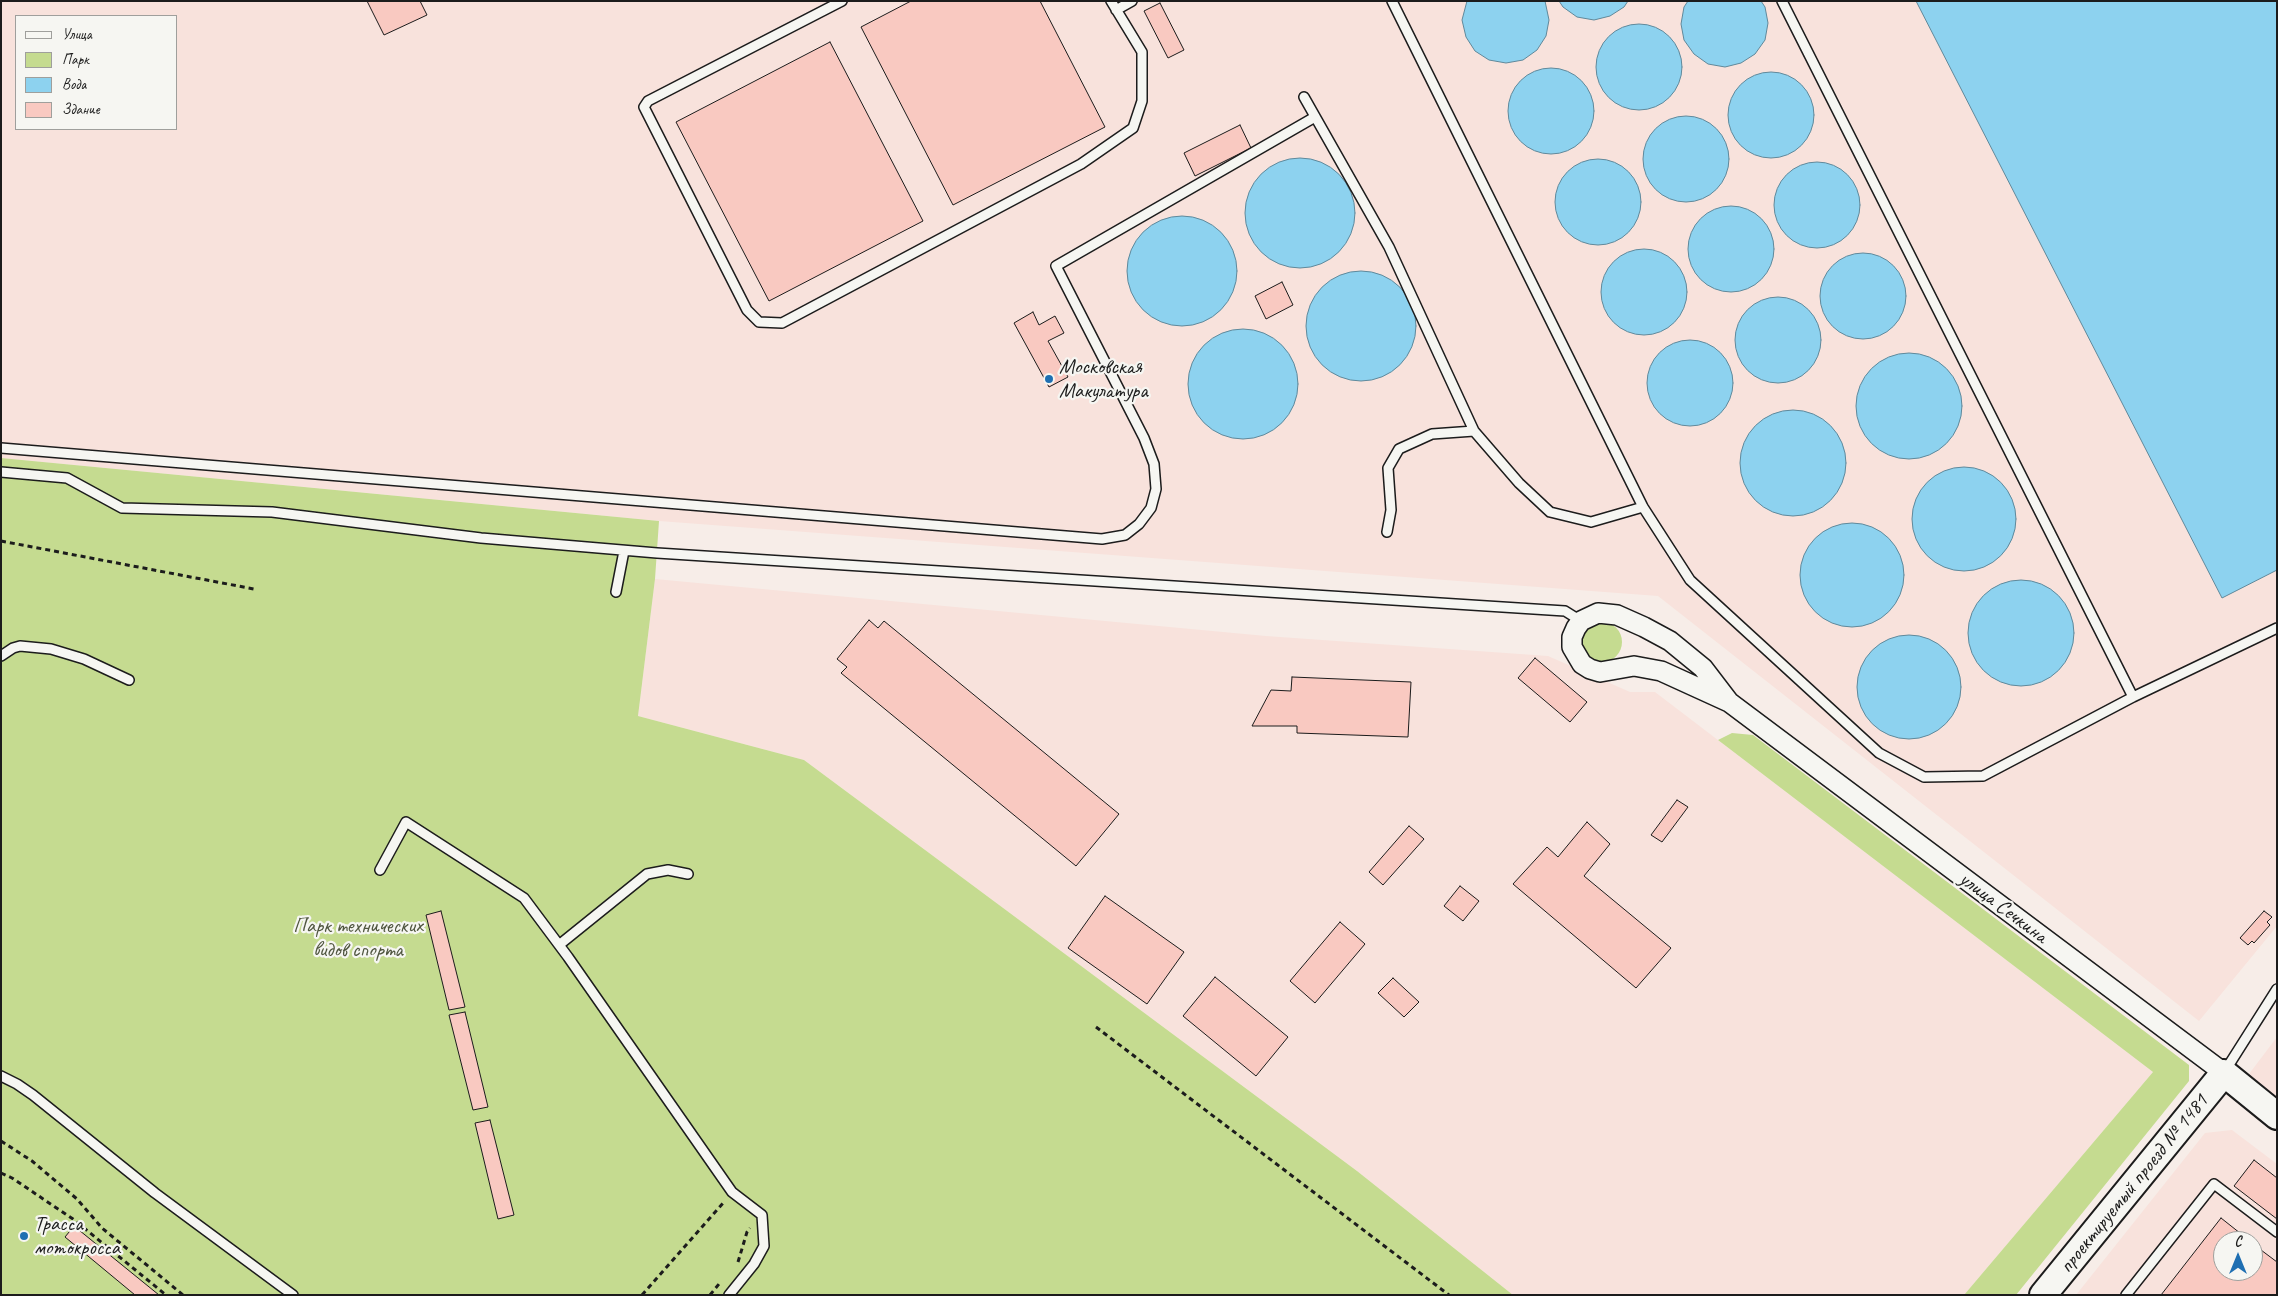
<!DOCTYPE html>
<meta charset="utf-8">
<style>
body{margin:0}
#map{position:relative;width:2278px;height:1296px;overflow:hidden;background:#f7ede8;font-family:Caveat,sans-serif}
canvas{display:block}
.frame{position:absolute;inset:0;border:2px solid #1c1c1c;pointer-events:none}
.legend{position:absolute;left:15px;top:15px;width:162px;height:115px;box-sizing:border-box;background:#f6f6f2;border:1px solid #9f9f9c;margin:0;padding:6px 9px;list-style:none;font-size:15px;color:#1c1c1c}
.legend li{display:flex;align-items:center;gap:10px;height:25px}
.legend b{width:25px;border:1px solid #9f9f9c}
.north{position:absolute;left:2213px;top:1231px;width:50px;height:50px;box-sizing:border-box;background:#f6f6f2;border:1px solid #9f9f9c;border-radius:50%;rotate:0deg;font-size:14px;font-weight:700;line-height:20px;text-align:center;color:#1c1c1c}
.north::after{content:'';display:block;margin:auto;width:18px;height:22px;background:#1f6fb2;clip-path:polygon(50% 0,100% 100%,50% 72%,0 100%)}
</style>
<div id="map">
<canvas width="2278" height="1296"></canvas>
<div class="frame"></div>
<ul class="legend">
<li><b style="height:6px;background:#f6f6f2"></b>Улица</li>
<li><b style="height:14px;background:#c5db90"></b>Парк</li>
<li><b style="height:14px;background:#8dd2ef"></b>Вода</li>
<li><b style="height:14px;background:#f9c9c1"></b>Здание</li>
</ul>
<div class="north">С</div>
</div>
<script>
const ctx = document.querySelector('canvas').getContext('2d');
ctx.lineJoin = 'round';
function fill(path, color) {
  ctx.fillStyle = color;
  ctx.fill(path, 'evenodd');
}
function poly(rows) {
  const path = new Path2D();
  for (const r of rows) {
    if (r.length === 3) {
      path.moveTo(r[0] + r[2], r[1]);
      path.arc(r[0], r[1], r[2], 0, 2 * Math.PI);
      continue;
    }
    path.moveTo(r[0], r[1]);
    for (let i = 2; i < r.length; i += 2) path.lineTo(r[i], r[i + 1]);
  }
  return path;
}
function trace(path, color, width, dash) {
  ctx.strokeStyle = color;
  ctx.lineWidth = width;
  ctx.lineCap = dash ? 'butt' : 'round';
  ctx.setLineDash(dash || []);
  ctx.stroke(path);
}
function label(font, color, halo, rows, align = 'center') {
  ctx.font = font + ' Caveat,sans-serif';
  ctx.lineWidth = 4.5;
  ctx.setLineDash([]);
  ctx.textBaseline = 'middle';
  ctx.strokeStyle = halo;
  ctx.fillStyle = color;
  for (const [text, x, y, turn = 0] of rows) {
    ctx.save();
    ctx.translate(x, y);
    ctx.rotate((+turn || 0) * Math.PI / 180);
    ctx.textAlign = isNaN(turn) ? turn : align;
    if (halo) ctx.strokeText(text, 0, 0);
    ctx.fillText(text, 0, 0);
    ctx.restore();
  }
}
fill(poly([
 [1,1,2277,1,2277,926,2199,1021,1658,596,659,521,1,458],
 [16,16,176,16,176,129,16,129],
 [655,579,1266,636,1548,656,1630,692,1655,692,2153,1072,1964,1295,1513,1295,1357,1171,804,760,638,716],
 [2277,1037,2277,1103,2246,1078],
 [2232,1130,2277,1164,2277,1295,2076,1295,2205,1133],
 [2223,1241,2253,1241,2253,1271,2223,1271]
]), '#f8e2dc');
fill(poly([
 [1,458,659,521,655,579,638,716,804,760,1357,1171,1513,1295,1,1295],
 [1602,642,20],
 [1732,733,1753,735,2189,1065,2189,1081,2016,1295,1964,1295,2153,1072,1718,740]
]), '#c5db90');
const water = poly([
 [1467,1,1545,1,1549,20,1546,36,1537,50,1523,60,1506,63,1489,60,1475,51,1466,37,1462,20,1467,1],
 [1559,1,1628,1,1624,7,1610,16,1594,20,1577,17,1563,7,1559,1],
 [1688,1,1761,1,1765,7,1768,23,1765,40,1755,54,1741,63,1725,67,1708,64,1694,54,1684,40,1681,24,1684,7,1688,1],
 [1916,1,2277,1,2277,570,2222,598,1916,1],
 [1639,67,43],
 [1551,111,43],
 [1771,115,43],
 [1686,159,43],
 [1300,213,55],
 [1598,202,43],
 [1817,205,43],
 [1731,249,43],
 [1182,271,55],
 [1644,292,43],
 [1863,296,43],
 [1361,326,55],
 [1778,340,43],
 [1243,384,55],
 [1690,383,43],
 [1909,406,53],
 [1793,463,53],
 [1964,519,52],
 [1852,575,52],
 [2021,633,53],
 [1909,687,52]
]);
fill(water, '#8dd2ef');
trace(water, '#60899b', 1);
const building = poly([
 [367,1,420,1,427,15,384,35,367,1],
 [911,1,1040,1,1105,127,953,205,861,27,911,1],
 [1160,3,1184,50,1168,58,1144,11,1160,3],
 [830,42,923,221,769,301,676,122,830,42],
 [1240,125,1251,148,1195,176,1184,153,1240,125],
 [1282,282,1293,305,1266,319,1255,296,1282,282],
 [1033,312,1039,325,1055,316,1064,333,1048,341,1068,377,1049,387,1014,323,1033,312],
 [869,620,878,628,884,621,1119,814,1076,866,841,673,847,667,837,659,869,620],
 [1535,658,1587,702,1570,722,1518,678,1535,658],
 [1292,677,1411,682,1408,737,1297,733,1297,726,1252,726,1271,690,1291,691,1292,677],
 [1677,800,1688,807,1662,842,1651,835,1677,800],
 [1587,822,1610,844,1584,876,1671,948,1636,988,1513,884,1547,847,1558,857,1587,822],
 [1409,826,1424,839,1383,885,1369,872,1409,826],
 [1460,886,1479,901,1463,921,1444,906,1460,886],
 [1105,896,1184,952,1147,1004,1068,948,1105,896],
 [441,911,465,1007,449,1010,426,915,441,911],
 [2264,911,2272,917,2267,922,2270,925,2254,943,2252,941,2248,945,2240,938,2264,911],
 [1340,922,1365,944,1315,1003,1290,981,1340,922],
 [1215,977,1288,1037,1256,1076,1183,1016,1215,977],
 [1393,978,1419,1002,1404,1017,1378,993,1393,978],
 [465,1012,488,1107,473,1110,449,1015,465,1012],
 [490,1120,514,1215,498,1219,475,1123,490,1120],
 [2254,1160,2277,1178,2277,1219,2234,1186,2254,1160],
 [2221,1218,2250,1241,2223,1241,2223,1271,2253,1271,2253,1244,2277,1262,2277,1295,2161,1295,2221,1218],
 [74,1226,159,1295,135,1295,65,1237,74,1226]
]);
fill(building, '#f9c9c1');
trace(building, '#1c1c1c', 1);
const lane = poly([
 [842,1,648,101,644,107,747,310,759,322,782,323,1081,164,1133,128,1142,101,1142,52,1111,1],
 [1392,1,1643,507,1690,580,1879,753,1924,777,1983,776,2133,697,2277,628],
 [1782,1,2133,697],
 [1116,10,1132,1],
 [1304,97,1389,247,1474,431,1519,483,1550,512,1591,522,1643,507],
 [1,448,1102,539,1125,535,1139,524,1151,508,1156,489,1154,464,1144,438,1056,266,1315,117],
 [1,472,67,478,122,508,272,512,481,538,657,553,1565,611,1581,621],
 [1387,532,1391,510,1388,468,1399,449,1432,434,1474,431],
 [616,592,624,551],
 [1,656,13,648,20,646,51,649,84,659,129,680],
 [380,870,406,822,524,898,568,957,732,1192,762,1215,764,1246,754,1264,729,1295],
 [559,945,647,874,668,870,688,874],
 [2225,1071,2277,989],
 [1,1076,17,1084,33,1095,155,1193,293,1295],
 [2126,1295,2214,1184,2277,1232]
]);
const street = poly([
 [1729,702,1703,668,1670,641,1644,627,1617,615,1598,613,1581,621,1576,628,1572,637,1572,647,1582,664,1590,669,1600,672,1634,666,1661,671,1729,702,2224,1073]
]);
const secondary = poly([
 [2043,1295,2224,1073,2277,1116]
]);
trace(lane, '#1c1c1c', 12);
trace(street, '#1c1c1c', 22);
trace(secondary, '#1c1c1c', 30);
trace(poly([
 [1,541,254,589],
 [1096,1027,1449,1295],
 [1,1141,32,1161,77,1199,102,1228,183,1295],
 [1,1173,12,1178,73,1219,166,1295],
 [738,1262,747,1232,750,1228],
 [642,1295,724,1202],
 [710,1295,719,1284]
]), '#1c1c1c', 3, [5, 4]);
trace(lane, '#f6f6f2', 9);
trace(street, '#f6f6f2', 19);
trace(secondary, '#f6f6f2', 26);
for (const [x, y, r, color] of [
 [1049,379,5,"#1f6fb2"],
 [24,1236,5,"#1f6fb2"]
]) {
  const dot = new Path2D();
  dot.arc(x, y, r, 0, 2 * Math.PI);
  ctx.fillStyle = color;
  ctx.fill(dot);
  trace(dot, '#f6f6f2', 2);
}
label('21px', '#1c1c1c', '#f6f6f2', [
 ["Московская",1059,367],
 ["Макулатура",1059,391],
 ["Трасса",34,1224],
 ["мотокросса",34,1248]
], 'left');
label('21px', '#1c1c1c', '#f6f6f2', [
 ["улица Сечкина",2003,908,37],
 ["проектируемый проезд № 1481",2134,1184,-51]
]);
label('21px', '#4f553f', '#f6f6f2', [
 ["Парк технических",358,926],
 ["видов спорта",358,950]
]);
</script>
